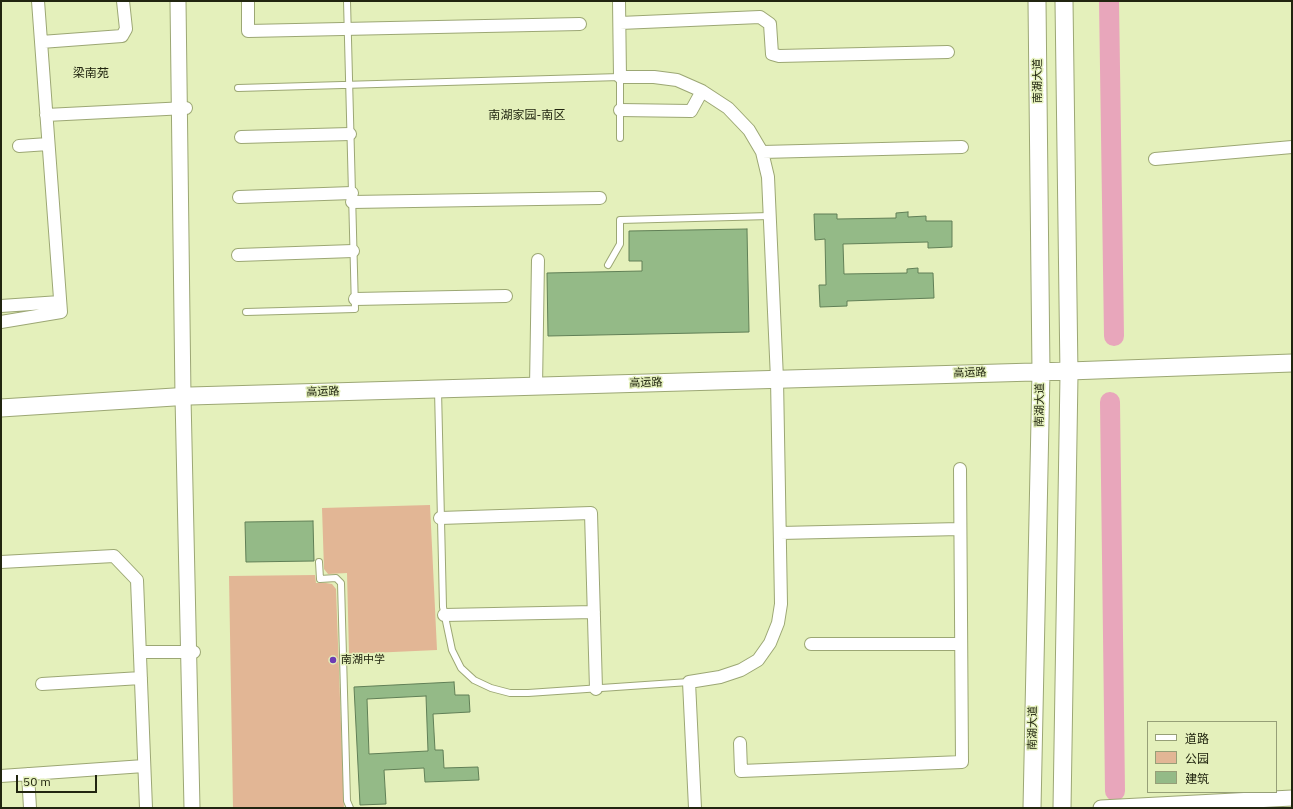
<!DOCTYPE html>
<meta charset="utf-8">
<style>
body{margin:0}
#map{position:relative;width:1293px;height:809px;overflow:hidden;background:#e4f0bb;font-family:"IBM Plex Sans","Noto Sans SC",sans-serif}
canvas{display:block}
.frame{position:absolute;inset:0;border:2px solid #212510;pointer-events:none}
.legend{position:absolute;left:1147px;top:721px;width:130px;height:72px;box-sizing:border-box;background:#e4f0bb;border:1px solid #969f77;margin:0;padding:5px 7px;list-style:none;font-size:12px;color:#212510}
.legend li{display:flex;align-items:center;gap:8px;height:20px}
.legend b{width:20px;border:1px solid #969f77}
.scale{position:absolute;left:16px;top:775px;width:81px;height:18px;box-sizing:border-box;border:2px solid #212510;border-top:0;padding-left:5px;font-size:12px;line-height:14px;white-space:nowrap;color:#212510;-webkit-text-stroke:3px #e4f0bb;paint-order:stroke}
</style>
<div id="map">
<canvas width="1293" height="809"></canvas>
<div class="frame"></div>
<ul class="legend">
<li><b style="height:5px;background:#fff"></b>道路</li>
<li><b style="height:11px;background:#e2b695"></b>公园</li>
<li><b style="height:11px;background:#94ba87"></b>建筑</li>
</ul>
<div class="scale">50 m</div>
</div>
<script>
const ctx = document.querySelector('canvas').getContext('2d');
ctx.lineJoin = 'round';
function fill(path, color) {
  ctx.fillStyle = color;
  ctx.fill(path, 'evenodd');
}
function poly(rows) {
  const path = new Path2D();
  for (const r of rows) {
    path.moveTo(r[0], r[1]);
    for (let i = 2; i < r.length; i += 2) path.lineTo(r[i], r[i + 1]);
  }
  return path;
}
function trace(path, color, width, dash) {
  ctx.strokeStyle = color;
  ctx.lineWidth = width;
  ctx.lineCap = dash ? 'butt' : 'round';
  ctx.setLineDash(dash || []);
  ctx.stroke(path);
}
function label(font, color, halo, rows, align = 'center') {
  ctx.font = font + ' "IBM Plex Sans","Noto Sans SC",sans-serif';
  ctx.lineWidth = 3;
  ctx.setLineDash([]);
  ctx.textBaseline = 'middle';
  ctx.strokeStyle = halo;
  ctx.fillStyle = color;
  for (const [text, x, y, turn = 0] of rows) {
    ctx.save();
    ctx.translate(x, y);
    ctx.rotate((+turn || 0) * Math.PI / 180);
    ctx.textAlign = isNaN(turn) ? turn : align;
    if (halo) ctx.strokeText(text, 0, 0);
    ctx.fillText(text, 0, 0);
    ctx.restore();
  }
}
fill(poly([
 [430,505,437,650,349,654,347,573,328,574,324,569,322,508],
 [315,575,316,583,326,583,332,584,336,589,344,808,233,808,229,576]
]), '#e2b695');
trace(poly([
 [1109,1,1114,336],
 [1110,402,1115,791]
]), '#e8a6bb', 20);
const building = poly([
 [908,212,908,217,926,216,926,221,952,221,952,247,928,248,928,242,843,244,844,274,907,273,907,269,918,268,918,273,933,273,934,298,847,301,847,306,820,307,819,285,826,285,825,239,815,240,814,214,837,214,837,219,896,218,896,213,908,212],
 [747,229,749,332,548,336,547,273,642,271,642,261,629,261,629,231,747,229],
 [313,521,314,561,246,562,245,522,313,521],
 [454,682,455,695,469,695,470,712,433,714,435,750,443,750,444,768,478,767,479,780,425,782,424,768,384,770,386,804,360,805,354,687,454,682],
 [426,696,428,751,369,754,367,699,426,696]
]);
fill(building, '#94ba87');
trace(building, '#607f56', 1);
const service = poly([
 [238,88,620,77,620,138],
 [608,265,620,244,620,220,770,216],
 [246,312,355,309,347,1],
 [438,390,443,607,452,650,461,668,474,680,491,688,510,693,528,693,689,682],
 [319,562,320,579,336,578,341,583,347,801,350,808]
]);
const minor = poly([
 [248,1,248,31,580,24],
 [619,1,620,77,654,77,677,80,702,91,728,108,749,130,762,152,768,177,777,379,781,604,778,623,770,643,758,660,741,670,720,677,689,682,695,808],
 [620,23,760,17,770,24,772,54,779,56,948,52],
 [41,42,122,36,126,29,123,1],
 [620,110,691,111,702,91],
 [46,115,186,108],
 [241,137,350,134],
 [19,146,48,144],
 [762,152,962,147],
 [1155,159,1292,147],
 [239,197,352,193],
 [352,202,600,198],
 [238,255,353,251],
 [355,299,506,296],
 [1,306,60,302],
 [1,322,61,312,38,1],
 [536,387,538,260],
 [440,518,591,513,596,689],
 [780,533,960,529],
 [1,562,114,556,137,580,146,808],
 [444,615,594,612],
 [811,644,961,644],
 [140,652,194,652],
 [42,684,141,678],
 [740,743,741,771,962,762,960,469],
 [28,774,30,808],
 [1,776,144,766]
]);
const tertiary = poly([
 [178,1,183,397,192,808],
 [1101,808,1292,798]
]);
const secondary = poly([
 [1,408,190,396,1069,371,1292,363],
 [1032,808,1041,372,1037,1],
 [1062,808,1069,375,1064,1]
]);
trace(service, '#9ca774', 8);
trace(minor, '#9ca774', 14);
trace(tertiary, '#9ca774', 17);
trace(secondary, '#9ca774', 19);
trace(service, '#fff', 6);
trace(minor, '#fff', 12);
trace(tertiary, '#fff', 15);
trace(secondary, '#fff', 17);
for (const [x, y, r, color] of [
 [333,660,4,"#6d3cb4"]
]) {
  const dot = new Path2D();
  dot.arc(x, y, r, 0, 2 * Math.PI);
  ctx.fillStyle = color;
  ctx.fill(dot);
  trace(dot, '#e4f0bb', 1.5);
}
label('11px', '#212510', '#e4f0bb', [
 ["南湖大道",1038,81,-90],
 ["高运路",970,373,-2],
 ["高运路",646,383,-2],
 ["高运路",323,392,-2],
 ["南湖大道",1040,405,-89],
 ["南湖大道",1033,728,-89]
]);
label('11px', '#212510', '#e4f0bb', [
 ["南湖中学",341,660]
], 'left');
label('12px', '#212510', '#e4f0bb', [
 ["梁南苑",91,74],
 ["南湖家园-南区",527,116]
]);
</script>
